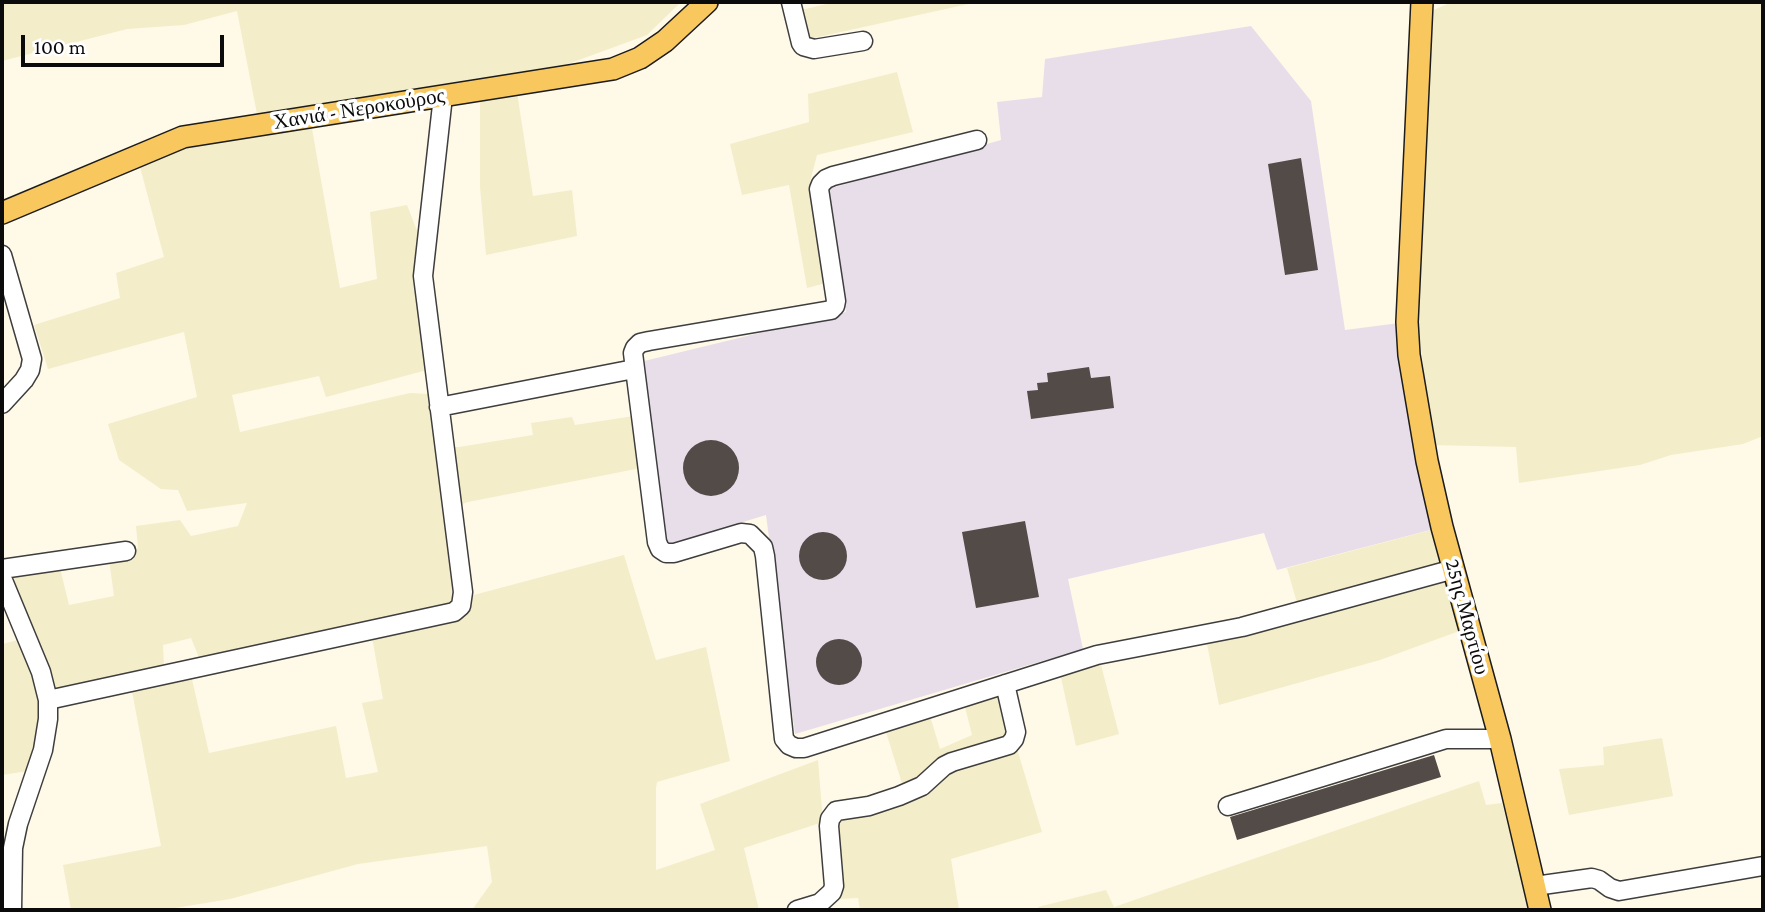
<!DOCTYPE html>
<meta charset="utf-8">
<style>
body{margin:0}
#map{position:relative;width:1765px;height:912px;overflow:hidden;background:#fff9e8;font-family:"Crimson Pro",serif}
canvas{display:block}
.frame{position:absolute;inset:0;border:4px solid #0b0b0b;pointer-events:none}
.scale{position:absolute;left:21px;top:35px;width:203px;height:32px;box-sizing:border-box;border:4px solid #0b0b0b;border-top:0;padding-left:9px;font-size:21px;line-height:24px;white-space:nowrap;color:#0b0b0b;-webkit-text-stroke:5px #fff;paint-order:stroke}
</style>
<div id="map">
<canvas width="1765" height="912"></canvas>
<div class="frame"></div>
<div class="scale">100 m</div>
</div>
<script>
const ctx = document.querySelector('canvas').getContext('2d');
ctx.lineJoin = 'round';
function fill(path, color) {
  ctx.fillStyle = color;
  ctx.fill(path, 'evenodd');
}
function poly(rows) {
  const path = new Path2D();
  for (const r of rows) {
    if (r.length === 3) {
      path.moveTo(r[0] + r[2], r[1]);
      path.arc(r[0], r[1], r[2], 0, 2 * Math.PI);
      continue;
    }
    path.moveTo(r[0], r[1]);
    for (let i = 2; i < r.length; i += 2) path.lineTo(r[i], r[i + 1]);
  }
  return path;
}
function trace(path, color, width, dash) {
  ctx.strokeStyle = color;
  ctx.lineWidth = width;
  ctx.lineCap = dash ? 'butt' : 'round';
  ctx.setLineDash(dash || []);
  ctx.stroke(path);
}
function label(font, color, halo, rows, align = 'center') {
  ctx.font = font + ' "Crimson Pro",serif';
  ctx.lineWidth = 7;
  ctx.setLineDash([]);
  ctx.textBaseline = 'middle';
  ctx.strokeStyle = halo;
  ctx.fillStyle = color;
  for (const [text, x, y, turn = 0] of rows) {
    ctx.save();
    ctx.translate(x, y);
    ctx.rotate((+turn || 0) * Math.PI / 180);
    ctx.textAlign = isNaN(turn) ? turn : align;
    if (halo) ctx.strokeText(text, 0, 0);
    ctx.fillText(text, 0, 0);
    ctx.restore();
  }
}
fill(poly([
 [1251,26,1311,101,1345,330,1407,322,1442,527,1277,570,1264,533,1068,579,1083,649,795,734,766,515,664,546,640,362,846,312,828,189,1001,140,997,102,1042,97,1045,59]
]), '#e8deea');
fill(poly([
 [2,2,681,2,647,35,568,64,514,73,533,196,572,190,577,236,486,255,480,187,480,78,308,106,340,288,377,279,370,212,407,205,421,241,427,370,326,397,319,376,232,395,240,432,410,393,429,394,439,447,459,447,533,435,531,423,572,417,575,425,634,416,641,468,468,502,447,509,455,600,624,555,656,660,706,647,730,761,657,782,656,788,656,870,715,850,700,804,818,760,823,822,744,848,759,910,472,910,492,882,487,846,358,864,230,899,163,910,71,910,63,865,161,846,129,675,56,692,40,732,28,771,2,775,2,644,35,636,11,574,60,568,69,605,114,596,109,560,138,548,136,526,180,520,191,536,238,526,247,503,187,511,178,490,161,489,119,460,108,424,197,397,184,332,48,369,34,325,120,298,116,273,164,257,140,167,170,152,223,140,220,120,257,114,237,11,184,25,127,29,2,61],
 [369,620,383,699,362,703,378,772,346,778,336,726,209,753,191,675,164,668,163,645,191,638,200,660],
 [835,2,973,2,973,3,809,39,801,10],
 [1452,2,1763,2,1763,436,1743,444,1671,455,1640,465,1519,483,1516,447,1432,445,1418,321,1429,12],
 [897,72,913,132,817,155,810,182,826,283,807,288,789,185,742,195,730,144,809,122,808,94],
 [1435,529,1462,630,1380,660,1219,705,1206,639,1246,631,1246,616,1297,603,1287,568],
 [1100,661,1119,734,1076,746,1060,673],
 [1000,692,1042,832,951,859,959,910,860,910,858,898,839,899,836,822,844,816,905,793,885,729,930,716,940,749,972,735,964,703],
 [1662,738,1673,796,1569,815,1559,769,1604,765,1603,747],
 [1479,781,1486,805,1502,803,1530,910,1039,910,1038,907,1106,890,1114,907]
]), '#f4edca');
fill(poly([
 [1301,158,1318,270,1285,275,1268,164],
 [1089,367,1091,378,1110,376,1114,408,1031,419,1027,391,1038,390,1037,383,1048,382,1047,373],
 [711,468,28],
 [1025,521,1039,597,976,608,962,532],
 [823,556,24],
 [839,662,23],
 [1434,755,1441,777,1237,840,1230,817]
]), '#534b47');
const minor = poly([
 [791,2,801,43,803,46,814,49,863,41],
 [977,140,833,176,826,179,821,184,819,189,836,301,835,306,831,310,649,341,640,343,635,348,633,353,657,542,660,549,666,553,674,553,741,533,750,534,763,547,765,556,784,739,789,745,796,748,804,748,1097,655,1242,627,1454,569],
 [2,255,32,359,30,370,24,380,2,404],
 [439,407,634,369],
 [2,569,126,551],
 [2,578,41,672,48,700,48,719,43,750,18,824,13,848,12,910],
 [48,700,454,612,461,606,463,592,423,276,443,96],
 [1228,806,1446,739,1500,739],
 [1535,886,1592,878,1599,880,1610,888,1619,891,1763,866],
 [797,910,820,903,832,892,834,886,829,826,830,819,836,811,869,806,899,796,922,786,944,766,952,762,1009,745,1014,739,1016,732,1005,684]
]);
const major = poly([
 [1422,2,1407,322,1409,355,1427,461,1442,527,1500,739,1540,910],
 [2,213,183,137,613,69,640,58,665,41,707,2]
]);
trace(minor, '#3e3e3e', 21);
trace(major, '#1c1c1c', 24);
trace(minor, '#fff', 18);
trace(major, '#f8c85f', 21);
label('21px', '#0b0b0b', '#fff', [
 ["Χανιά - Νεροκούρος",359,109,-9],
 ["25ης Μαρτίου",1467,617,75]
]);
</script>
